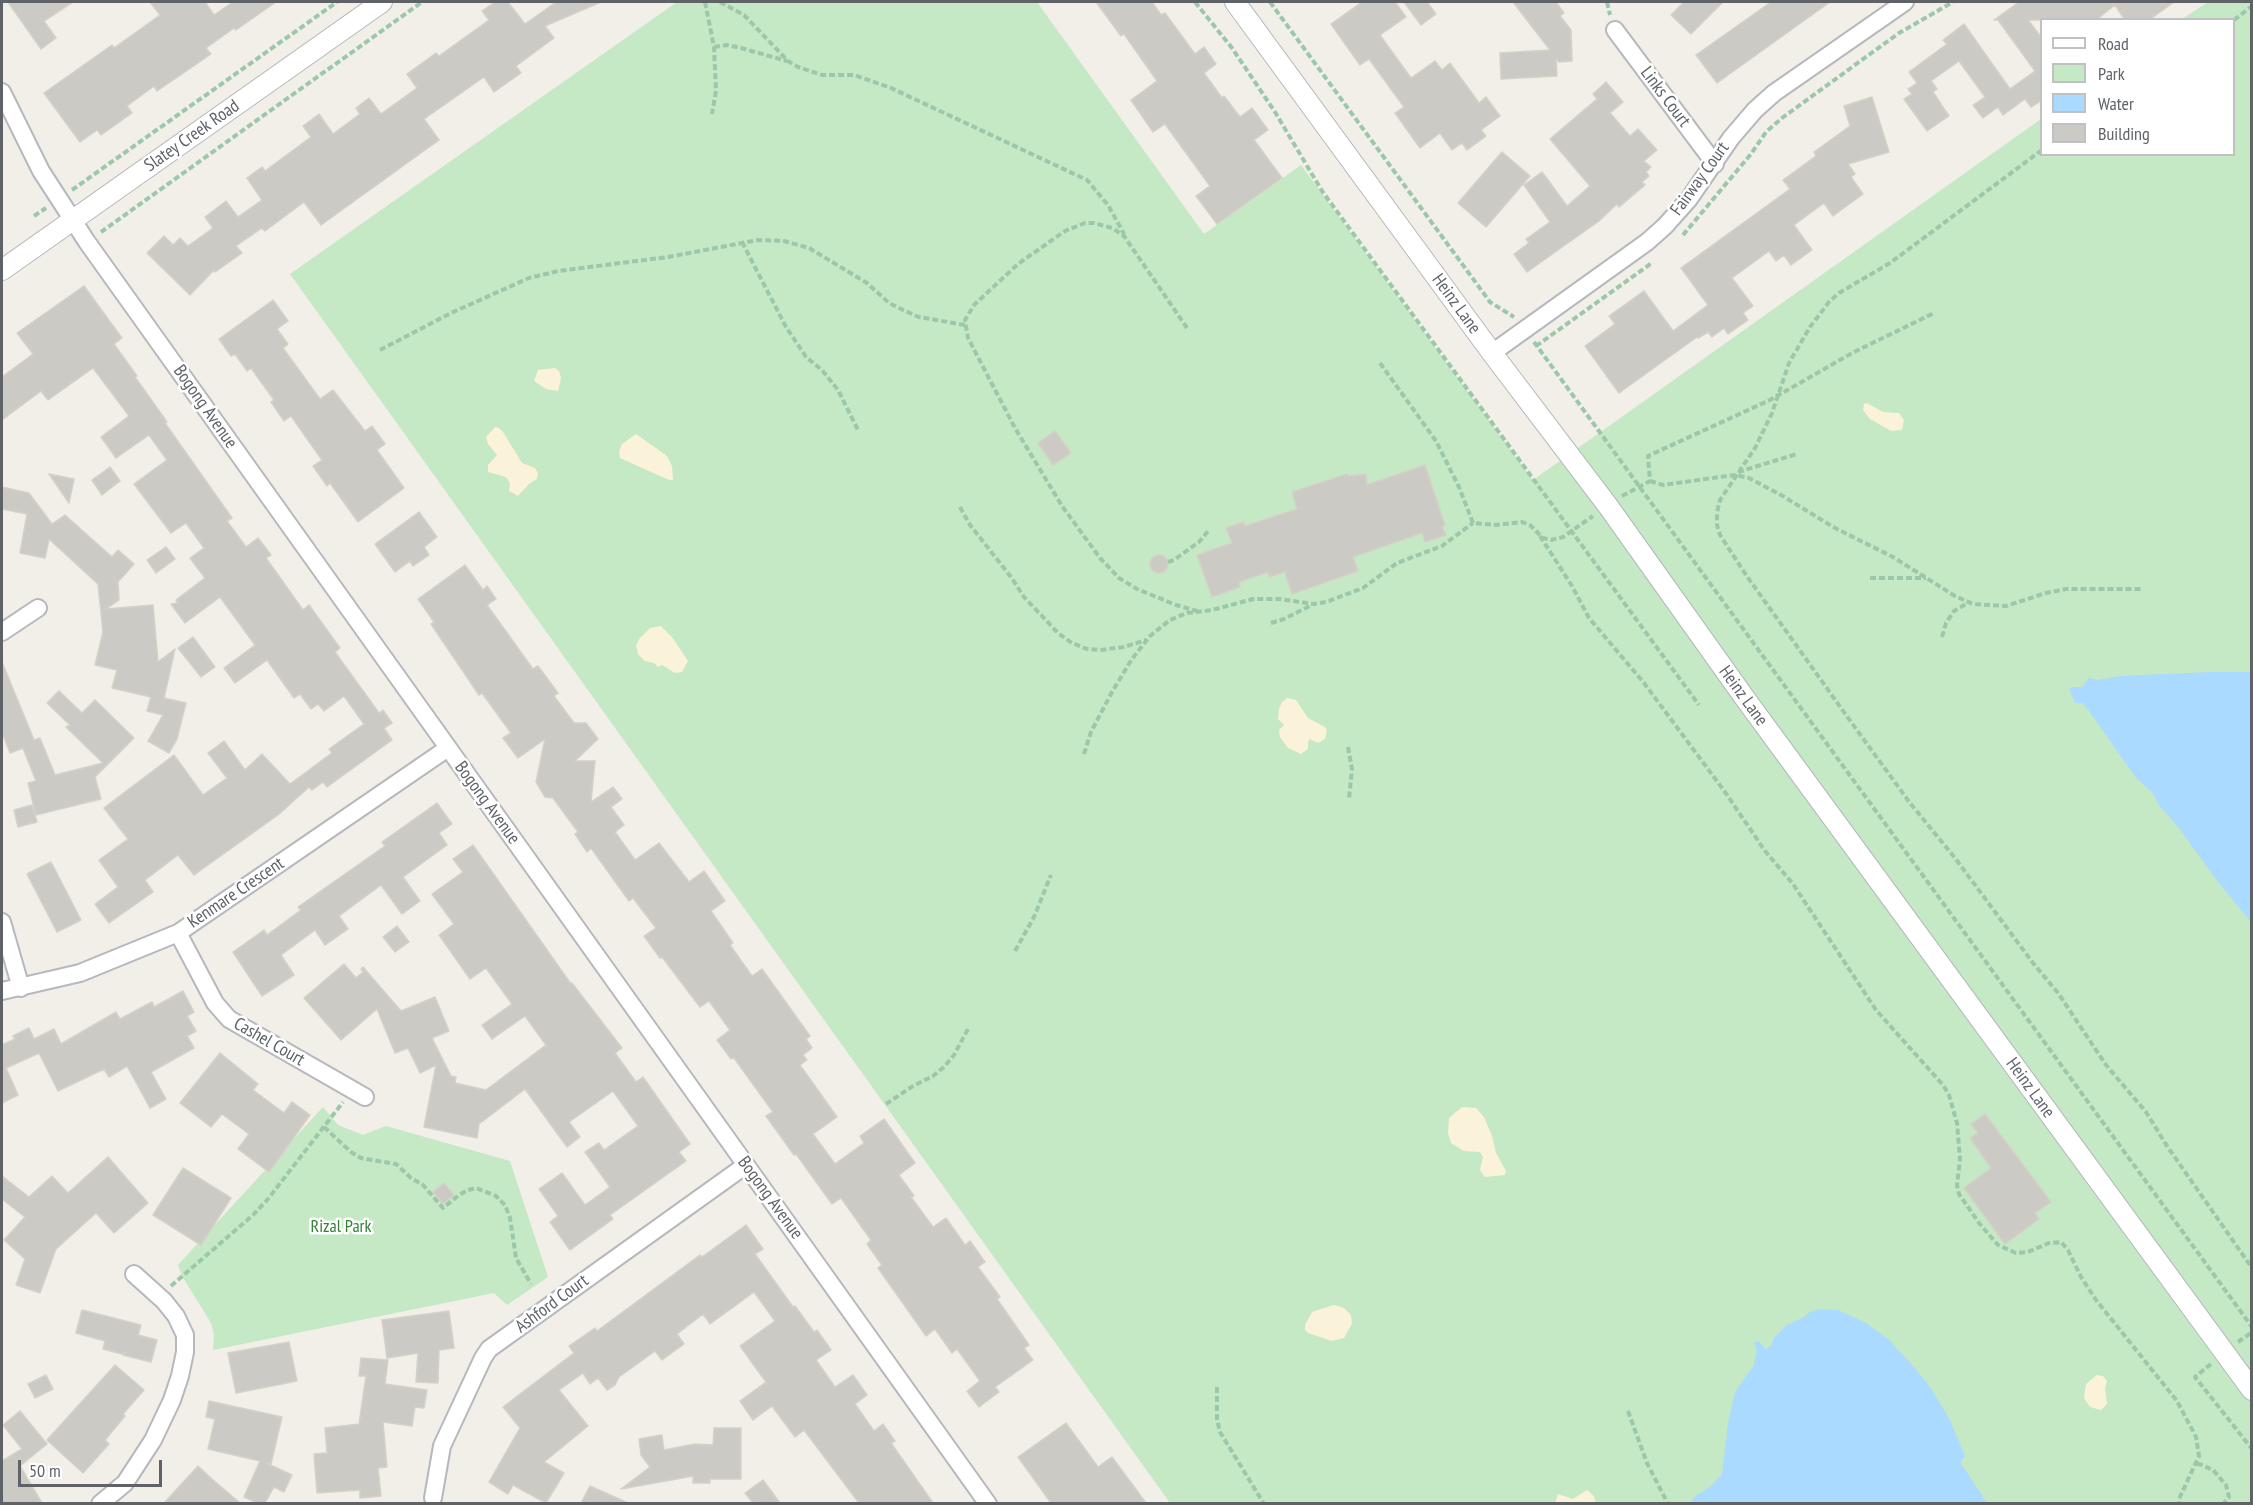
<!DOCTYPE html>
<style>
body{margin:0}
#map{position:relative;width:2253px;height:1505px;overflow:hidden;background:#f1efe8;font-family:"PT Sans Narrow",sans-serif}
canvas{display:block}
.frame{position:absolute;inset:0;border:3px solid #5f6368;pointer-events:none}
.legend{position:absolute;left:2040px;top:18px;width:195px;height:138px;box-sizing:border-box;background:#fff;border:2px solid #bfc1c3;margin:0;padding:8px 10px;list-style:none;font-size:18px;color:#5f6368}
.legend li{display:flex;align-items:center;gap:12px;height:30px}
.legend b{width:30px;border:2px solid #bfc1c3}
.scale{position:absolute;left:18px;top:1460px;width:144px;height:27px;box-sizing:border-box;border:3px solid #5f6368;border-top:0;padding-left:8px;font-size:18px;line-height:21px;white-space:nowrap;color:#5f6368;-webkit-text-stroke:4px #fff;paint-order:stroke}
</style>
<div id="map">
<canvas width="2253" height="1505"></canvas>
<div class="frame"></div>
<ul class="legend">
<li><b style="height:8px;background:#fff"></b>Road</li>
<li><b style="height:16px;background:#c5e8c5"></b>Park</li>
<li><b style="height:16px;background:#aadaff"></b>Water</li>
<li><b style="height:16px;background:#cccac5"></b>Building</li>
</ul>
<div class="scale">50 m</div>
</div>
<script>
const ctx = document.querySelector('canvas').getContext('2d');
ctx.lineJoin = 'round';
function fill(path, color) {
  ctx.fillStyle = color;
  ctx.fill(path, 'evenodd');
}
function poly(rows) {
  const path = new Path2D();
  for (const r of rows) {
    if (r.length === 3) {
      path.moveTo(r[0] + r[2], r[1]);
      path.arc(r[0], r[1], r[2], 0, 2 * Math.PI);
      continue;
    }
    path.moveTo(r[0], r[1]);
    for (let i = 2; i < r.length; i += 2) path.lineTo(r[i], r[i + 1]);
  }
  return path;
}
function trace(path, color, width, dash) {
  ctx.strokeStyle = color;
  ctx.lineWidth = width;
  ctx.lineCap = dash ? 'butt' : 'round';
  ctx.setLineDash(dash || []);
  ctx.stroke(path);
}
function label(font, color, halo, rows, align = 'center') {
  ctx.font = font + ' "PT Sans Narrow",sans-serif';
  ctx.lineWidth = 5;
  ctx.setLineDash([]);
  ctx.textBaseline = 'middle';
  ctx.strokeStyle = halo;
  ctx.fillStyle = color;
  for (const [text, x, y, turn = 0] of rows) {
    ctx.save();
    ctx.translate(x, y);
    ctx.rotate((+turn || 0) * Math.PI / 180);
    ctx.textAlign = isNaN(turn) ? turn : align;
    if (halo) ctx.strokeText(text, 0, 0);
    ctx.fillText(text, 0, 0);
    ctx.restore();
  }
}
fill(poly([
 [677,2,1037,2,1204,234,1301,165,1533,480,2041,119,2042,154,2234,154,2234,20,2182,19,2208,2,2251,2,2251,1503,1170,1503,290,274],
 [323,1107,338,1125,363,1135,386,1126,510,1161,548,1277,507,1305,494,1293,213,1350,214,1335,211,1323,182,1276,178,1265]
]), '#c5e8c5');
fill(poly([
 [555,368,559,371,561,378,558,391,546,389,534,381,538,370],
 [1867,403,1883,412,1899,413,1904,420,1902,430,1891,431,1870,419,1863,410,1864,404],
 [495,427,499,428,503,432,522,463,535,468,538,473,537,479,529,484,518,496,509,491,510,483,506,477,488,472,488,465,497,455,488,444,486,437],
 [636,434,667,456,672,466,673,480,669,480,620,458,619,452,622,444],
 [661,626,672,637,688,661,682,672,675,673,662,665,658,667,654,663,645,661,638,654,636,645,640,638,650,628],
 [1287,698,1296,700,1308,718,1325,727,1327,730,1325,739,1318,743,1310,739,1308,742,1308,749,1301,754,1288,748,1280,737,1279,730,1284,725,1278,719,1279,709,1282,702],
 [1462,1107,1476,1108,1484,1117,1492,1136,1496,1153,1506,1171,1505,1175,1485,1177,1480,1170,1483,1157,1480,1152,1464,1151,1451,1143,1448,1133,1449,1118],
 [1334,1305,1344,1308,1351,1315,1352,1324,1344,1338,1332,1341,1308,1333,1305,1330,1305,1325,1312,1312],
 [2097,1375,2103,1376,2107,1381,2105,1389,2107,1404,2101,1410,2090,1407,2084,1398,2086,1384],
 [1587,1490,1594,1496,1596,1503,1555,1503,1558,1494,1573,1499]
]), '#fbf3d9');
fill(poly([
 [2211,672,2251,672,2251,922,2218,882,2179,828,2158,804,2153,793,2136,778,2089,711,2082,703,2075,703,2069,689,2074,687,2082,687,2089,678,2097,680,2121,676],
 [1819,1309,1838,1310,1866,1323,1888,1339,1913,1366,1930,1387,1949,1418,1965,1456,1960,1462,1987,1503,1691,1503,1694,1497,1711,1486,1722,1474,1728,1423,1735,1392,1754,1365,1757,1350,1754,1343,1758,1341,1765,1349,1770,1347,1774,1338,1787,1325,1804,1317,1810,1312]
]), '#aadaff');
const building = poly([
 [8,2,73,2,44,21,56,38,41,49,8,2],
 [150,2,205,2,214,15,233,2,276,2,236,30,234,28,206,48,211,54,198,63,157,91,154,86,127,106,132,113,101,135,97,130,80,142,44,93,112,45,114,48,160,15,150,2],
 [495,2,508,2,525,24,556,2,601,2,545,26,554,38,516,66,521,73,494,92,484,77,424,119,439,140,321,225,304,202,265,231,262,228,236,246,242,253,215,272,214,270,190,295,147,253,164,236,173,245,180,238,188,246,213,228,205,217,226,201,238,217,262,200,247,178,262,167,265,171,311,137,303,126,319,114,333,134,360,114,356,108,369,98,381,114,417,88,407,74,436,53,439,56,489,20,482,11,495,2],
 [1096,2,1152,2,1161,15,1165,13,1195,54,1204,47,1216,64,1204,73,1222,98,1224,96,1240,117,1252,108,1268,130,1254,140,1282,178,1217,224,1196,196,1210,186,1165,124,1153,132,1131,100,1157,81,1124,34,1121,36,1096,2],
 [1362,2,1395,2,1406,17,1380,35,1411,78,1435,61,1442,70,1450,63,1479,103,1486,97,1500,116,1481,130,1486,136,1467,150,1462,143,1452,150,1440,133,1420,148,1395,113,1404,107,1369,59,1360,65,1331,24,1362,2],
 [1404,2,1427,2,1436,14,1421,25,1404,2],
 [1513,2,1556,2,1564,13,1560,16,1571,30,1572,61,1559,62,1556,58,1557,76,1501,79,1500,53,1550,50,1513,2],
 [1684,2,1723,2,1691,34,1671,15,1684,2],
 [1771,2,1830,2,1717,83,1696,55,1771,2],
 [2019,2,2174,2,2149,20,2125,20,2115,5,2096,20,2028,20,2042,38,2042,100,2031,107,2025,99,2003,115,1998,107,1983,118,1973,105,1985,97,1959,61,1931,81,1937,89,1933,92,1949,116,1927,131,1904,99,1912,94,1908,89,1917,83,1909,72,1947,44,1943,40,1964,24,2010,89,2035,71,1998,20,1994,20,2019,2],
 [1606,82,1623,102,1610,113,1630,136,1638,129,1657,150,1644,161,1651,167,1646,172,1649,176,1642,182,1645,185,1619,207,1617,204,1599,221,1527,272,1514,254,1529,243,1526,239,1550,222,1524,185,1542,172,1567,206,1590,186,1550,139,1597,99,1593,94,1606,82],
 [1872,97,1889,152,1848,164,1855,174,1851,177,1863,194,1833,216,1824,203,1794,225,1812,250,1791,265,1784,255,1776,261,1769,251,1732,278,1753,306,1743,313,1748,320,1728,334,1724,328,1712,337,1708,332,1698,338,1697,337,1619,393,1585,346,1615,324,1609,316,1644,291,1673,331,1708,305,1681,268,1790,189,1783,180,1816,156,1814,152,1850,126,1844,106,1872,97],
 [1502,152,1530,176,1486,227,1458,203,1502,152],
 [84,286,122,338,114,344,137,376,135,377,167,422,165,423,232,518,227,521,246,547,258,538,271,555,266,558,303,610,309,605,340,648,335,652,379,713,383,710,392,723,384,728,392,740,327,787,323,782,312,790,309,787,278,815,194,875,178,855,145,880,153,892,109,923,95,904,118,887,99,860,128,839,104,808,125,792,174,755,203,795,227,778,208,753,224,741,245,770,262,754,290,784,332,753,329,749,364,724,344,696,324,711,318,704,311,709,300,694,294,698,267,660,235,683,224,668,255,645,220,597,185,623,171,604,178,603,176,600,205,578,190,558,204,548,186,523,171,533,134,484,167,460,149,435,116,458,101,437,129,416,93,368,48,400,41,391,2,420,2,377,33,354,17,333,84,286],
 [273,300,288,321,277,329,288,344,283,348,320,399,333,390,365,431,372,426,385,444,377,450,404,488,358,522,330,483,327,486,313,466,322,460,291,416,284,421,271,402,274,400,251,368,247,371,235,354,231,356,219,339,273,300],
 [1055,431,1071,453,1053,465,1038,443,1055,431],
 [1425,465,1445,525,1442,527,1446,535,1425,542,1422,533,1353,557,1358,571,1292,594,1285,572,1269,577,1268,572,1239,582,1240,587,1212,597,1197,555,1232,543,1226,528,1244,522,1245,526,1297,509,1292,492,1347,474,1348,476,1366,474,1367,485,1425,465],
 [110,467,120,481,102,495,92,480,110,467],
 [49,474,74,479,69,503,49,474],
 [2,487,29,493,52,524,65,515,112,557,118,550,134,564,118,582,119,600,106,609,153,605,158,662,175,649,164,698,186,703,177,739,169,753,148,741,163,715,147,711,151,697,112,688,117,670,95,665,103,632,98,584,49,539,45,558,20,553,27,514,2,509,2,487],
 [419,512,437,537,424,547,429,555,413,566,410,561,395,572,375,544,419,512],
 [166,547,175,559,156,573,147,560,166,547],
 [1159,564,9],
 [465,565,483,590,487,586,496,599,487,605,533,669,538,666,558,693,554,696,574,723,586,723,598,739,575,761,595,761,591,802,613,787,622,799,611,807,624,825,615,832,635,860,659,843,689,882,704,871,725,901,711,911,733,943,730,945,752,976,762,969,810,1036,806,1039,812,1048,803,1055,807,1060,800,1065,837,1117,813,1134,835,1164,864,1143,860,1136,884,1119,915,1163,899,1175,914,1196,911,1197,933,1227,946,1218,965,1245,970,1241,985,1262,978,1267,1000,1297,997,1299,1029,1345,1024,1348,1033,1360,995,1387,999,1392,979,1407,967,1391,980,1381,957,1349,952,1353,935,1329,926,1336,878,1268,882,1265,867,1244,871,1240,841,1198,832,1204,796,1154,794,1155,766,1116,773,1112,734,1058,731,1059,717,1040,730,1030,709,1001,700,1007,662,957,660,958,644,936,656,928,633,898,629,901,591,848,587,852,575,834,578,832,553,798,545,797,536,782,545,739,518,758,503,738,511,733,482,693,479,695,431,624,434,622,418,599,465,565],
 [193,637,215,667,201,677,178,648,193,637],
 [2,662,34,740,40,738,55,775,103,763,66,727,70,725,47,703,59,691,82,713,95,700,134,738,95,777,101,799,36,815,28,783,36,781,23,748,10,753,2,732,2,662],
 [437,803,452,824,439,833,447,845,403,877,420,901,402,914,381,885,339,916,348,929,325,945,315,930,281,955,294,975,262,996,233,952,264,930,267,935,301,910,298,907,385,846,382,842,437,803],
 [32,805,37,822,18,827,14,810,32,805],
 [473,845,571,984,572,983,622,1048,615,1053,636,1082,643,1077,690,1144,679,1152,686,1161,610,1215,613,1219,570,1250,550,1222,558,1216,539,1189,562,1173,585,1205,610,1187,585,1152,599,1143,604,1150,638,1126,613,1091,569,1122,580,1137,567,1147,525,1089,479,1124,477,1138,424,1127,436,1065,420,1073,408,1048,395,1053,377,1009,341,1040,304,998,344,964,356,978,363,972,361,969,363,967,401,1011,435,997,449,1031,432,1038,451,1076,456,1077,455,1083,486,1090,546,1045,525,1016,492,1039,482,1025,512,1004,486,968,470,979,439,935,454,924,432,894,463,872,453,859,473,845],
 [51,862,81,920,57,932,27,874,51,862],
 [397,926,409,942,395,952,383,937,397,926],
 [183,991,194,1012,187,1016,196,1031,187,1036,194,1048,151,1072,166,1099,150,1108,127,1066,109,1077,104,1069,58,1091,39,1053,6,1068,18,1095,2,1103,2,1045,15,1039,13,1036,29,1028,34,1039,54,1029,61,1044,116,1012,120,1019,152,1002,154,1007,183,991],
 [220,1053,258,1084,253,1090,284,1113,292,1102,310,1115,269,1172,238,1149,249,1134,222,1114,211,1127,180,1103,220,1053],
 [1985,1114,2051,1202,2035,1213,2039,1219,2005,1244,1964,1188,1991,1168,1970,1138,1978,1133,1971,1124,1985,1114],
 [108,1157,148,1203,114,1233,96,1213,56,1249,40,1293,16,1285,25,1259,4,1240,25,1217,2,1199,2,1176,29,1197,52,1176,68,1193,108,1157],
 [183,1168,231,1198,201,1245,153,1215,183,1168],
 [444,1183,454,1195,443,1204,433,1192,444,1183],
 [746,1225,763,1249,755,1254,793,1307,795,1306,814,1332,817,1330,831,1350,816,1360,835,1387,853,1375,867,1395,855,1404,874,1431,883,1424,895,1441,891,1443,933,1503,859,1503,804,1430,795,1437,772,1406,753,1420,740,1401,766,1382,740,1346,775,1321,754,1292,710,1324,703,1314,677,1334,684,1344,662,1360,655,1351,619,1377,615,1385,607,1390,598,1378,590,1384,583,1373,559,1390,588,1426,544,1462,564,1473,546,1503,513,1485,508,1494,489,1482,520,1428,503,1407,574,1353,569,1346,595,1328,597,1331,700,1255,702,1257,746,1225],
 [82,1310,141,1325,138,1335,157,1340,151,1362,123,1355,126,1352,122,1354,103,1349,105,1341,76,1333,82,1310],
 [449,1311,454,1348,439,1350,438,1383,416,1382,418,1353,387,1358,382,1320,449,1311],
 [289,1342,297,1381,236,1393,228,1353,289,1342],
 [361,1358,388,1360,385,1384,427,1390,424,1408,415,1407,412,1426,383,1422,387,1467,378,1468,381,1496,360,1498,360,1490,317,1493,314,1454,327,1453,325,1428,359,1424,366,1376,359,1376,361,1358],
 [115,1365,144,1390,123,1414,125,1416,105,1440,109,1444,83,1473,47,1440,115,1365],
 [46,1375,53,1389,35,1398,28,1384,46,1375],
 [209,1401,282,1417,271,1464,266,1463,292,1475,284,1492,274,1487,265,1503,257,1503,244,1497,260,1461,208,1449,215,1419,206,1417,209,1401],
 [20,1411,47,1444,20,1466,42,1503,2,1503,2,1461,22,1449,3,1425,20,1411],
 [1066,1423,1098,1467,1112,1457,1146,1503,1051,1503,1018,1457,1066,1423],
 [714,1428,741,1428,741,1479,710,1479,710,1483,693,1483,693,1476,621,1489,650,1467,641,1455,639,1439,662,1435,664,1450,695,1444,713,1445,714,1428],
 [198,1466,212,1479,240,1503,164,1503,198,1466],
 [763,1480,780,1503,753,1503,745,1493,763,1480],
 [590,1486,628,1503,581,1503,590,1486]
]);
fill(building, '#cccac5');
trace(building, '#d6d1c6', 1.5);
const minor = poly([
 [1615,30,1715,164],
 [2,92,41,171,87,242,988,1504],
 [1492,353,1647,242,1665,226,1689,199,1731,138,1755,110,1774,93,1905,2],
 [2,632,38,608],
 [2,922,21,988],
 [178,933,215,1003,229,1019,365,1097],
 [2,991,80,973,178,933,448,748],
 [433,1498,442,1446,483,1358,489,1349,746,1165],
 [100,1504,125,1483,153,1440,172,1400,180,1376,185,1352,185,1335,176,1316,164,1301,134,1274]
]);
const tertiary = poly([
 [1235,2,1492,353,1608,506,1744,697,2252,1390],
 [2,270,382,2]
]);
trace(minor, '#b5b8bc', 20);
trace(tertiary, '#b5b8bc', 22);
trace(poly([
 [705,2,714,47,716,91,712,114],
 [720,2,744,15,788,61,798,67,822,75,854,75,891,88,1087,180,1108,205,1124,234],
 [1195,2,1232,48,1275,112,1322,191,1699,705],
 [1270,2,1490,302,1514,317],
 [1607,2,1610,15],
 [2234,20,2252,6],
 [714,47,727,45,741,48,787,61],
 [2042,150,1890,263,1839,293,1829,302,1810,327,1789,363,1772,413,1755,448,1720,500,1717,512,1717,525,1720,535,1746,575,1846,715,1910,803,1955,858,2033,963,2058,993,2106,1065,2146,1112,2167,1146,2252,1268],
 [72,190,337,2],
 [34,216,46,208],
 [101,232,422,2],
 [1683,235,1751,154,1766,132,1782,118,1899,33,1953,2],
 [742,242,786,327,806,357,822,370,838,390,858,430],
 [1187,328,1124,236,1112,228,1094,223,1085,223,1065,231,1018,264,974,305,965,320,968,338,1015,428,1062,506,1100,558,1119,578,1137,589,1176,605,1197,611],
 [1534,342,2252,1327],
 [1536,346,1653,262],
 [380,350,451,313,529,278,558,271,668,257,758,240,784,241,809,248,867,283,889,303,903,310,919,317,965,325],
 [1380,363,1436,441,1459,487,1473,523,1496,525,1522,522,1530,525,1543,538,1551,540,1563,537,1593,516],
 [1738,472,1797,454],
 [1650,481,1663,485,1727,476,1736,475,1749,478,1781,495,1835,528,1893,557,1955,596,1973,604,2006,606,2046,593,2066,589,2143,589],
 [1622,496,1650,481,1648,456,1770,400,1854,352,1934,313],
 [960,507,970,525,1011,577,1024,597,1058,633,1072,643,1087,649,1100,650,1124,647,1146,640],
 [1540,536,1572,586,1589,618,1644,683,1725,792,1765,851,1793,884,1876,1010,1943,1085,1949,1095,1957,1123,1960,1159,1957,1185,1959,1194,1979,1223,1998,1245,2016,1253,2028,1252,2049,1243,2061,1242,2068,1250,2081,1277,2096,1300,2177,1401,2196,1437,2199,1456,2179,1499,2179,1504],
 [1168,562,1174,560,1199,542,1209,530],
 [1870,578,1926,578],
 [1271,623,1284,619,1312,605],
 [1942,637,1946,623,1954,611,1968,603],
 [1348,747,1352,769,1349,799],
 [1084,754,1091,732,1112,692,1132,659,1150,636,1170,620,1187,613,1212,610,1253,599,1279,599,1314,604,1326,602,1363,588,1397,563,1442,546,1473,523],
 [1015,951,1034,917,1051,875],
 [886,1104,913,1086,933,1076,944,1067,954,1055,968,1029],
 [324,1127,351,1152,361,1158,396,1164,411,1178,423,1185,443,1208,459,1195,468,1190,476,1188,496,1196,505,1205,510,1218,516,1258,531,1284],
 [171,1286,253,1215,268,1199,343,1102],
 [2238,1342,2252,1332],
 [2211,1364,2195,1377,2252,1449],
 [1217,1387,1217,1419,1220,1432,1264,1504],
 [1628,1411,1647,1463,1668,1504],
 [2197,1463,2213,1470,2226,1485,2229,1497,2223,1504]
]), '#9cc7a9', 4, [6, 3]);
trace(minor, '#fff', 16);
trace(tertiary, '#fff', 20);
label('18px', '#5f6368', '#fff', [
 ["Links Court",1665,97,53],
 ["Slatey Creek Road",192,136,-35],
 ["Fairway Court",1700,179,-54],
 ["Heinz Lane",1456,304,54],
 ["Bogong Avenue",205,407,55],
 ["Heinz Lane",1743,696,54],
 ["Bogong Avenue",487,803,54],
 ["Kenmare Crescent",236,893,-34],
 ["Cashel Court",269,1042,30],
 ["Heinz Lane",2030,1088,54],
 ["Bogong Avenue",770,1198,54],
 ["Ashford Court",552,1304,-36]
]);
label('18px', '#348238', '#fff', [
 ["Rizal Park",341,1227]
]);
</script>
